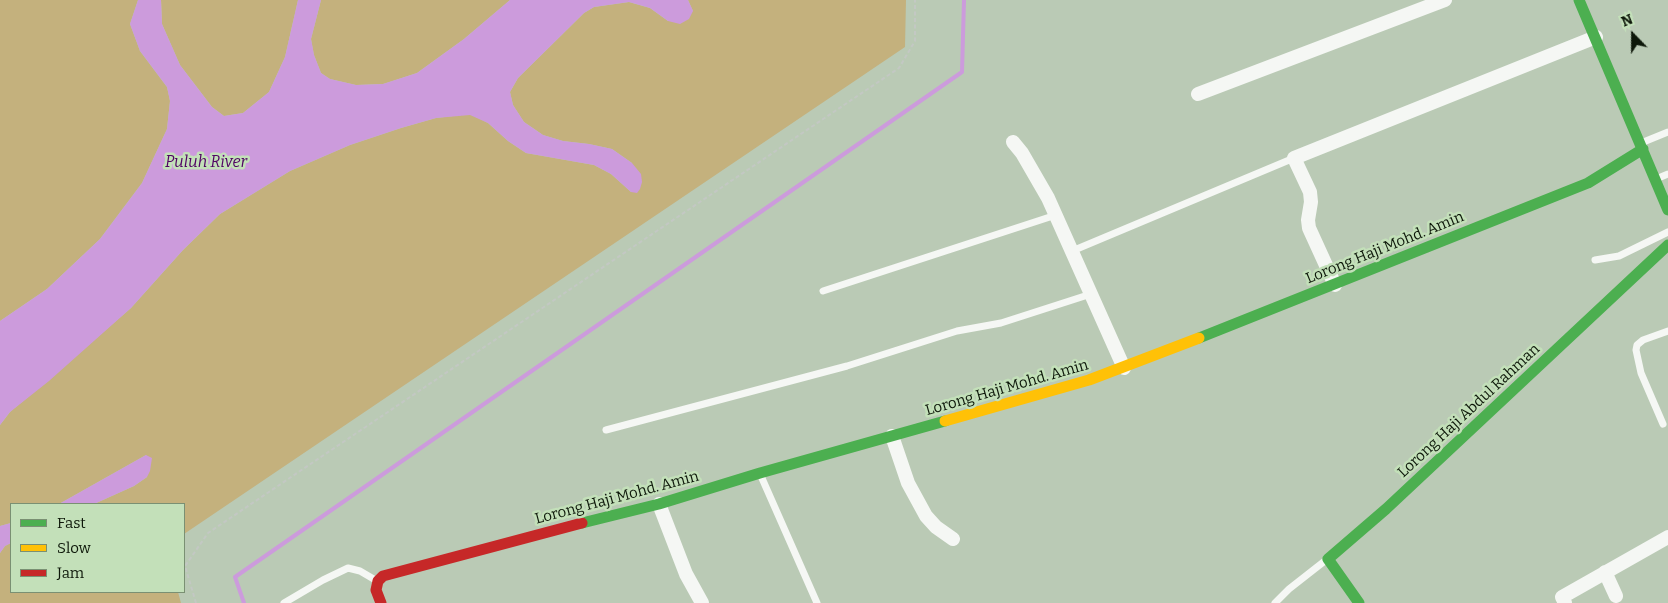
<!DOCTYPE html>
<style>
body{margin:0}
#map{position:relative;width:1668px;height:603px;overflow:hidden;background:#bacab5;font-family:Bitter,serif}
canvas{display:block}
.legend{position:absolute;left:10px;top:503px;width:175px;height:90px;box-sizing:border-box;background:#c3e0b9;border:1px solid #7a9073;margin:0;padding:6px 9px;list-style:none;font-size:15px;color:#0d1709}
.legend li{display:flex;align-items:center;gap:10px;height:25px}
.legend b{width:25px;border:1px solid #7a9073}
.north{position:absolute;left:1608px;top:10px;width:50px;height:50px;-webkit-text-stroke:4px #c3e0b9;paint-order:stroke;rotate:338deg;font-size:14px;font-weight:700;line-height:20px;text-align:center;color:#0d1709}
.north::after{content:'';display:block;margin:auto;width:18px;height:22px;background:#0d1709;clip-path:polygon(50% 0,100% 100%,50% 72%,0 100%)}
</style>
<div id="map">
<canvas width="1668" height="603"></canvas>
<ul class="legend">
<li><b style="height:6px;background:#4caf50"></b>Fast</li>
<li><b style="height:6px;background:#ffc107"></b>Slow</li>
<li><b style="height:6px;background:#c62828"></b>Jam</li>
</ul>
<div class="north">N</div>
</div>
<script>
const ctx = document.querySelector('canvas').getContext('2d');
ctx.lineJoin = 'round';
function fill(path, color) {
  ctx.fillStyle = color;
  ctx.fill(path, 'evenodd');
}
function poly(rows) {
  const path = new Path2D();
  for (const r of rows) {
    path.moveTo(r[0], r[1]);
    for (let i = 2; i < r.length; i += 2) path.lineTo(r[i], r[i + 1]);
  }
  return path;
}
function trace(path, color, width, dash) {
  ctx.strokeStyle = color;
  ctx.lineWidth = width;
  ctx.lineCap = dash ? 'butt' : 'round';
  ctx.setLineDash(dash || []);
  ctx.stroke(path);
}
function label(font, color, halo, rows, align = 'center') {
  ctx.font = font + ' Bitter,serif';
  ctx.lineWidth = 5;
  ctx.setLineDash([]);
  ctx.textBaseline = 'middle';
  ctx.strokeStyle = halo;
  ctx.fillStyle = color;
  for (const [text, x, y, turn = 0] of rows) {
    ctx.save();
    ctx.translate(x, y);
    ctx.rotate((+turn || 0) * Math.PI / 180);
    ctx.textAlign = isNaN(turn) ? turn : align;
    if (halo) ctx.strokeText(text, 0, 0);
    ctx.fillText(text, 0, 0);
    ctx.restore();
  }
}
fill(poly([
 [0,0,138,0,130,24,140,51,167,87,170,101,167,129,142,183,100,239,47,289,0,321],
 [161,0,298,0,285,57,269,92,243,113,224,116,212,107,180,65,162,24],
 [321,0,510,0,464,39,417,73,383,84,356,85,330,79,321,73,314,55,311,39],
 [688,0,906,0,905,47,184,534,184,504,94,504,134,486,147,477,146,455,59,504,11,504,11,523,0,526,0,425,10,412,131,308,183,250,220,214,290,171,350,145,401,128,436,118,470,114,488,123,508,141,526,153,594,165,611,174,631,192,632,163,612,149,589,144,563,141,543,135,524,122,513,105,510,92,518,78,584,13,594,7,629,2,650,8,668,21,693,11],
 [11,543,11,592,178,592,181,603,0,603,0,553,5,546]
]), '#c4b17d');
fill(poly([
 [138,0,161,0,162,24,180,65,212,107,224,116,243,113,269,92,285,57,298,0,321,0,311,39,314,55,321,73,330,79,356,85,383,84,417,73,464,39,510,0,688,0,693,11,689,19,680,24,668,21,650,8,629,2,594,7,584,13,518,78,510,92,513,105,524,122,543,135,563,141,589,144,612,149,632,163,641,174,642,182,640,189,637,193,631,192,611,174,594,165,526,153,508,141,488,123,470,115,436,118,401,128,350,145,290,171,220,214,183,250,131,308,49,381,10,412,0,425,0,321,47,289,100,239,142,183,167,129,170,101,167,87,140,51,130,24],
 [146,455,152,458,150,471,147,477,134,486,94,504,59,504],
 [11,523,11,543,5,546,0,553,0,526]
]), '#cc9bdc');
trace(poly([
 [244,603,235,577,962,72,964,0]
]), '#cc9bdc', 4);
trace(poly([
 [196,603,185,566,208,533,899,68,915,41,915,0]
]), '#c3c8c3', 2, [4, 2.5]);
trace(poly([
 [1641,143,1668,132],
 [1656,179,1668,174],
 [1072,251,1294,158],
 [1595,260,1619,256,1668,232],
 [823,291,1056,215],
 [1663,424,1641,373,1636,350,1637,345,1643,340,1668,331],
 [606,430,847,366,957,331,1001,323,1091,294],
 [761,476,817,603],
 [284,603,323,580,348,568,360,571,377,581],
 [1275,603,1289,589,1326,560]
]), '#f5f7f4', 7);
trace(poly([
 [1198,94,1445,0],
 [1013,142,1022,153,1048,198,1124,368],
 [1335,285,1309,228,1308,220,1311,202,1310,192,1294,158,1596,37],
 [892,436,908,483,926,516,936,527,953,539],
 [659,504,686,574,702,603],
 [1605,572,1616,596],
 [1565,603,1562,597,1668,537]
]), '#f5f7f4', 14);
trace(poly([
 [1579,0,1668,210],
 [1199,338,1588,183,1643,149],
 [582,523,659,504,760,473,945,421],
 [1359,603,1328,559,1386,509,1668,245]
]), '#4caf50', 11);
trace(poly([
 [945,421,1089,380,1199,338]
]), '#ffc107', 11);
trace(poly([
 [381,603,376,590,378,581,383,576,582,523]
]), '#c62828', 11);
label('15px', '#0d1709', '#c3e0b9', [
 ["Lorong Haji Mohd. Amin",1385,248,-22],
 ["Lorong Haji Mohd. Amin",1007,388,-16],
 ["Lorong Haji Abdul Rahman",1469,411,-43],
 ["Lorong Haji Mohd. Amin",617,498,-15]
]);
label('italic 16px', '#510364', '#c3e0b9', [
 ["Puluh River",206,163]
]);
</script>
